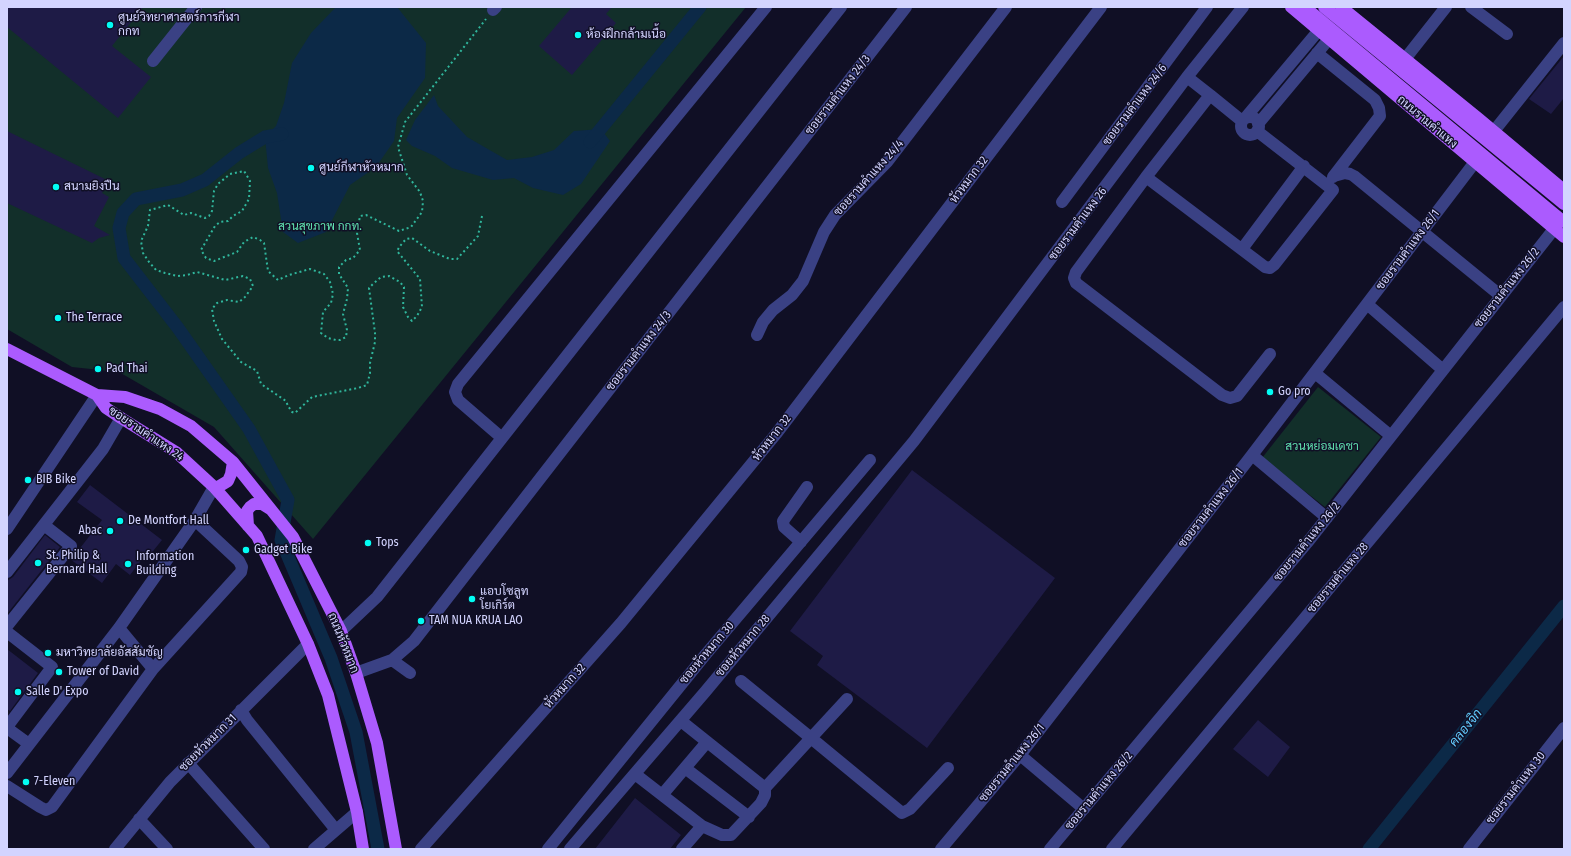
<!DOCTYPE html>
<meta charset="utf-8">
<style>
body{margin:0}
#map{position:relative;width:1571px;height:856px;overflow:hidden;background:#100f25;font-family:"Fira Sans Condensed",sans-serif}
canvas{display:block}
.frame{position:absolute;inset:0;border:8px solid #d3d4ff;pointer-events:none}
</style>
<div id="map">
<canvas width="1571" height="856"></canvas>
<div class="frame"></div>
</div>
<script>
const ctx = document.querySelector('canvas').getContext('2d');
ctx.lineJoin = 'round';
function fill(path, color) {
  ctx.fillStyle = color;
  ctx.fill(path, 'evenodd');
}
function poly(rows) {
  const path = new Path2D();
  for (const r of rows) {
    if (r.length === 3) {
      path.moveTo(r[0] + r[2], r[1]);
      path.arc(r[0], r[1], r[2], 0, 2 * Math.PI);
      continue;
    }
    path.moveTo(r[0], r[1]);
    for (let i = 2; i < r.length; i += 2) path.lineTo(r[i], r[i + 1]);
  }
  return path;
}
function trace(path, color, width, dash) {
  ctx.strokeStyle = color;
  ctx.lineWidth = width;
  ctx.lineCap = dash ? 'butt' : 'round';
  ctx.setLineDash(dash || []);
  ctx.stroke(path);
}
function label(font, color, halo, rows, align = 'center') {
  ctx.font = font + ' "Fira Sans Condensed",Sarabun,sans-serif';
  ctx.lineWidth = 3;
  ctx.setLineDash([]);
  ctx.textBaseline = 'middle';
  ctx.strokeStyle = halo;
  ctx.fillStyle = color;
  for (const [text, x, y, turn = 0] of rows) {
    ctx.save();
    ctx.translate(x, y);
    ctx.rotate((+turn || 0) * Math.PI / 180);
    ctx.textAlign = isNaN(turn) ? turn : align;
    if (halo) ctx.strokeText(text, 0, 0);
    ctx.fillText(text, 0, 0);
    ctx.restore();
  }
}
fill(poly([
 [7,7,746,7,313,539,214,427,119,372,72,367,7,329],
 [1318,387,1381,437,1325,507,1262,458]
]), '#122f2a');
fill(poly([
 [336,7,397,7,426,43,425,78,397,118,394,141,376,167,350,185,326,232,298,243,283,232,277,193,268,168,265,137,276,126,284,103,292,63,311,33],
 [434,95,438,106,467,137,507,160,532,157,554,150,574,131,601,129,610,141,581,184,563,195,533,188,514,178,493,180,452,168,435,156,412,146,406,140,415,120]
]), '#0c2947');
trace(poly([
 [282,134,265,137,239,153,205,180,182,190,136,199,123,213,119,228,124,258,178,328,249,429,288,500,281,540,331,658,356,732,378,849],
 [590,142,700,7],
 [1369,849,1564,606]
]), '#0c2947', 13);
fill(poly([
 [7,7,143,7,112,46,151,77,118,118,7,27],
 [572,7,612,7,606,14,616,23,572,75,539,46],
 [1564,56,1564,98,1551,114,1529,99],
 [7,131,109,181,102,193,109,197,94,226,110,235,99,238,92,243,7,203],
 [912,470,1055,578,927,748,817,665,823,656,790,631],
 [90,485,162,540,149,556,146,554,130,575,116,564,102,583,70,559,76,551,77,552,102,520,77,502],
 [45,535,60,547,7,614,7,581,13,577],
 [7,649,38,673,10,711,7,709],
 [1258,720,1290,747,1268,777,1233,749],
 [635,798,681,835,670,849,595,849]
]), '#1e1b46');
trace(poly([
 [482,216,478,236,457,259,450,259,430,251,412,238,406,239,400,246,397,251,420,279,422,307,417,316,412,321,408,317,403,307,404,287,400,282,389,276,381,277,374,283,369,288,375,333,375,342,370,363,370,373,367,385,358,388,312,397,295,413,292,412,288,406,286,401,261,384,257,371,241,362,222,339,214,321,212,309,217,303,227,300,239,302,245,297,253,286,250,279,243,276,225,280,197,272,187,275,177,276,165,273,156,270,149,262,143,253,141,241,148,226,150,210,168,205,184,215,191,213,205,218,209,216,212,211,214,191,218,184,230,174,244,171,250,181,249,199,242,211,233,216,228,221,220,222,215,226,201,250,206,258,214,261,237,252,244,242,253,237,260,240,264,243,268,271,278,280,289,275,310,269,324,274,330,282,333,294,331,303,323,312,321,333,328,338,336,340,340,340,346,337,347,330,343,314,347,299,348,288,339,274,339,267,346,260,353,258,360,250,357,233,360,216,366,215,399,231,411,227,422,212,423,201,420,192,407,175,398,147,405,122,486,19]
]), '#30b69c', 2, [2, 3]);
trace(poly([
 [1471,7,1507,34],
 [493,10,496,7],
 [1317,53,1375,100,1379,108,1380,116,1333,177],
 [1405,59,1446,7],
 [153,61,196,7],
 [1187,77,1210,95,1146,177,1265,267,1270,268,1274,265,1333,190,1257,131],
 [1210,95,1242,121],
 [1246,117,1319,30],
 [1250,126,9],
 [1258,124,1329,39],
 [1494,131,1564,43],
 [1334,176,1345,173,1350,174,1354,176,1501,296],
 [1146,177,1076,272,1074,278,1076,283,1222,395,1230,398,1237,396,1270,354],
 [1062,202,1207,7],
 [1242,249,1304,166],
 [1367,304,1443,370],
 [757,335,763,322,773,310,792,295,803,281,824,232,835,215,887,162,1006,7],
 [1315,373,1391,436],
 [502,438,458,400,455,392,458,384,766,7],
 [1252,455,1327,518],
 [7,529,97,395],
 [801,542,784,527,783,521,807,487],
 [7,572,103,449,121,418],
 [7,626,71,546,44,525],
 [341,631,377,597,841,7],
 [7,632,52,667,7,727],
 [392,660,410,673],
 [153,669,241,572,242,567,239,561,195,520],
 [356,673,392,660,414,641,906,7],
 [741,681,811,738,765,788],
 [847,699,811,738,902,813,910,809,948,768],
 [241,710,247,720,336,830],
 [7,728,29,744],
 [1020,755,1084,809],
 [188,763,264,849],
 [685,768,749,817],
 [7,773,119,628,195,520,214,487],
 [635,774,702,826,722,835,731,835,761,803,765,795,765,788,681,721],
 [7,786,40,807,46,810,52,807,153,669,119,628],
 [662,795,707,742],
 [139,819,167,849],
 [115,849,170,782,308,644],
 [314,849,357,812],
 [421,849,621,623,776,434,1101,7],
 [548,849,706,654,870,460],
 [570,849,705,692,914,441,1187,77,1243,7],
 [682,849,702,826],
 [941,849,1020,755,1252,455,1475,162],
 [1050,849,1307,543,1554,229],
 [1112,849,1564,307],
 [1469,849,1564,728]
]), '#3a4184', 12);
trace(poly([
 [1291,7,1564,237],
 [1305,7,1564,222],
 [1324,7,1564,204],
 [1341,7,1479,119,1564,190],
 [7,349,97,395,125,397,160,409,191,426,233,462,293,537,341,631,356,673,377,743,396,849],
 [97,395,106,408,121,418,176,452,214,487,257,536,308,644,328,695,357,812,363,849],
 [214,487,218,487,228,481,231,474,233,462],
 [248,526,247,511,250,507,254,504,262,504,270,509]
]), '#ab5bfe', 12);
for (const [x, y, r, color] of [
 [110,25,4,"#02fcf4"],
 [578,35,4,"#02fcf4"],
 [311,168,4,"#02fcf4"],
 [56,187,4,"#02fcf4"],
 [58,318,4,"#02fcf4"],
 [98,369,4,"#02fcf4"],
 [1270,392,4,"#02fcf4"],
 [28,480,4,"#02fcf4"],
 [120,521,4,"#02fcf4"],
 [110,531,4,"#02fcf4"],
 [368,543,4,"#02fcf4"],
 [246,550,4,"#02fcf4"],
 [38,563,4,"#02fcf4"],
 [128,564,4,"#02fcf4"],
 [472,599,4,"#02fcf4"],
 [421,621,4,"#02fcf4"],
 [48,653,4,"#02fcf4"],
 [59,672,4,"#02fcf4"],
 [18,692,4,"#02fcf4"],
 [26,782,4,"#02fcf4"]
]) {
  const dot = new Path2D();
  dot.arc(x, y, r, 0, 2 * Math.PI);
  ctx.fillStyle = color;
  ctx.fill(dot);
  trace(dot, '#100f25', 1.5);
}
label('12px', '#d3d4ff', '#100f25', [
 ["ศูนย์วิทยาศาสตร์การกีฬา",118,18],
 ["กกท",118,32],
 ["ห้องฝึกกล้ามเนื้อ",586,35],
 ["ศูนย์กีฬาหัวหมาก",319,168],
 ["สนามยิงปืน",64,187],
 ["The Terrace",66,318],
 ["Pad Thai",106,369],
 ["Go pro",1278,392],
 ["BIB Bike",36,480],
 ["De Montfort Hall",128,521],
 ["Abac",102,531,"right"],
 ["Tops",376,543],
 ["Gadget Bike",254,550],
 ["St. Philip &",46,556],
 ["Bernard Hall",46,570],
 ["Information",136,557],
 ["Building",136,571],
 ["แอบโซลูท",480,592],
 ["โยเกิร์ต",480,606],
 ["TAM NUA KRUA LAO",429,621],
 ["มหาวิทยาลัยอัสสัมชัญ",56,653],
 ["Tower of David",67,672],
 ["Salle D' Expo",26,692],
 ["7-Eleven",34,782]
], 'left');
label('12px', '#d3d4ff', '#100f25', [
 ["ซอยรามคำแหง 24/3",838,95,-52],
 ["ซอยรามคำแหง 24/6",1135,105,-53],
 ["ถนนรามคำแหง",1427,122,40],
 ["ซอยรามคำแหง 24/4",869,178,-48],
 ["หัวหมาก 32",969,180,-53],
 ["ซอยรามคำแหง 26",1078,224,-53],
 ["ซอยรามคำแหง 26/1",1408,250,-53],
 ["ซอยรามคำแหง 26/2",1507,288,-52],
 ["ซอยรามคำแหง 24/3",639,351,-52],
 ["ซอยรามคำแหง 24",146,434,34],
 ["หัวหมาก 32",772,438,-52],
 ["ซอยรามคำแหง 26/1",1211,508,-52],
 ["ซอยรามคำแหง 26/2",1307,542,-51],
 ["ซอยรามคำแหง 28",1338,578,-50],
 ["ถนนหัวหมาก",343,643,68],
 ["ซอยหัวหมาก 28",743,646,-50],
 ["ซอยหัวหมาก 30",707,653,-50],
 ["หัวหมาก 32",565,686,-48],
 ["ซอยหัวหมาก 31",208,743,-45],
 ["ซอยรามคำแหง 26/1",1012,763,-51],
 ["ซอยรามคำแหง 30",1516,788,-52],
 ["ซอยรามคำแหง 26/2",1099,791,-50]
]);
label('12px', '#5fdfae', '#100f25', [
 ["สวนสุขภาพ กกท.",320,227],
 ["สวนหย่อมเดชา",1322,447]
]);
label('italic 13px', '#62cbfe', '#100f25', [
 ["คลองจิก",1466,728,-51]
]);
</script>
